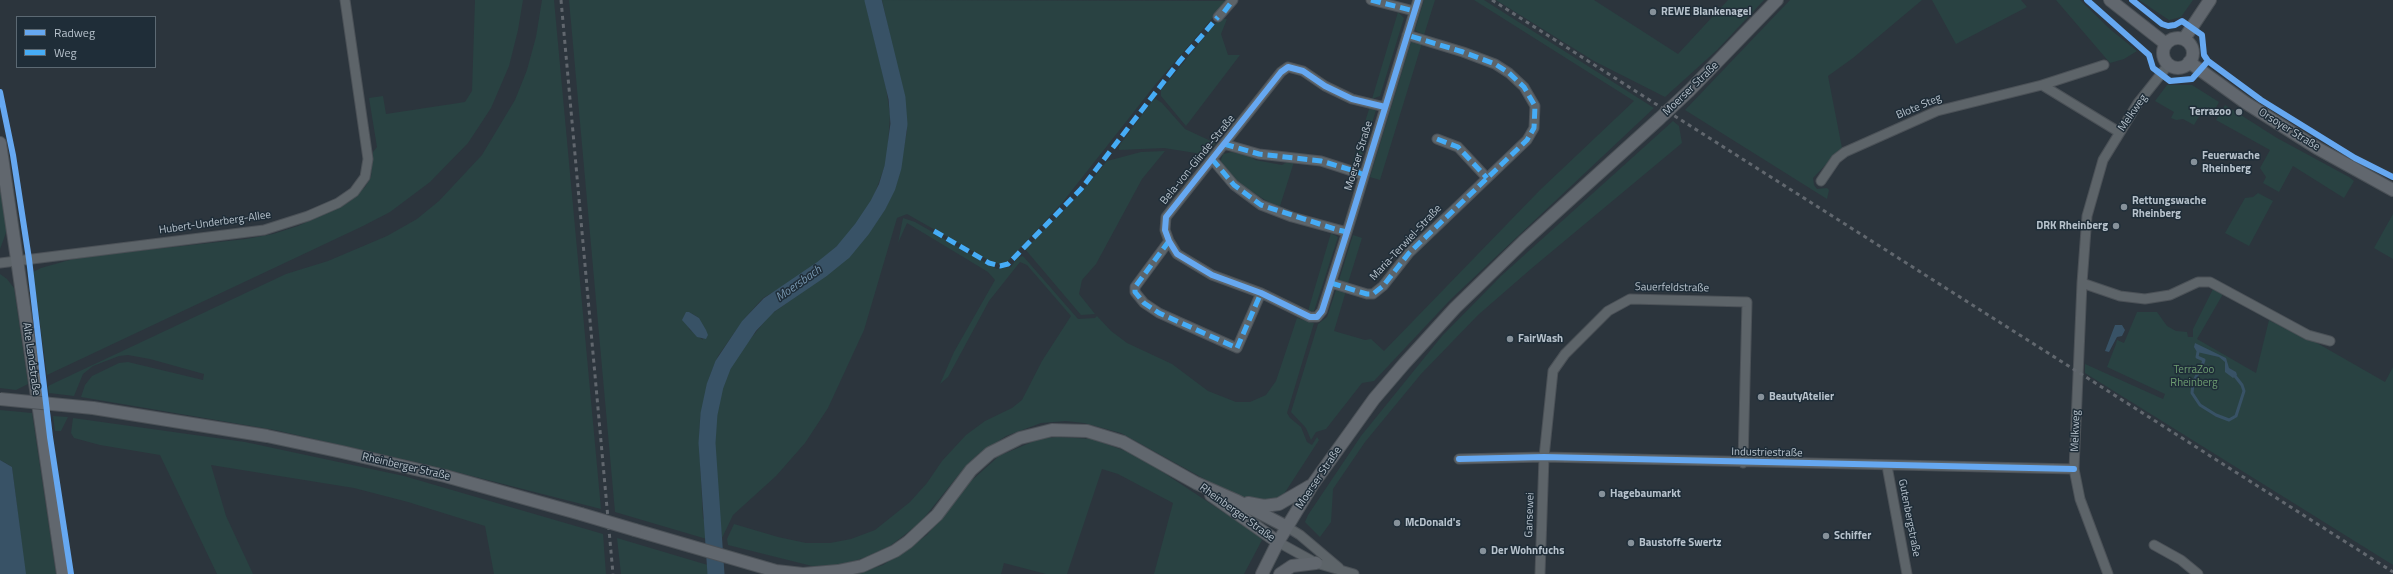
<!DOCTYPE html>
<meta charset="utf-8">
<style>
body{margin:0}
#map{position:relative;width:2393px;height:574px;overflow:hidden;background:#2c353d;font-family:"Titillium Web",sans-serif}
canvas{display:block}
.legend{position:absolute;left:16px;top:16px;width:140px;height:52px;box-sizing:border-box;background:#1f2d38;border:1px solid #5c6973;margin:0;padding:5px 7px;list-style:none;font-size:12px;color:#b7c2cc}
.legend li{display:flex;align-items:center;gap:8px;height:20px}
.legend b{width:20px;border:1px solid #5c6973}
</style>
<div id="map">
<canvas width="2393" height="574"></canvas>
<ul class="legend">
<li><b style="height:5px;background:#66a8f1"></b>Radweg</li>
<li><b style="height:5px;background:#46acf6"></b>Weg</li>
</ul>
</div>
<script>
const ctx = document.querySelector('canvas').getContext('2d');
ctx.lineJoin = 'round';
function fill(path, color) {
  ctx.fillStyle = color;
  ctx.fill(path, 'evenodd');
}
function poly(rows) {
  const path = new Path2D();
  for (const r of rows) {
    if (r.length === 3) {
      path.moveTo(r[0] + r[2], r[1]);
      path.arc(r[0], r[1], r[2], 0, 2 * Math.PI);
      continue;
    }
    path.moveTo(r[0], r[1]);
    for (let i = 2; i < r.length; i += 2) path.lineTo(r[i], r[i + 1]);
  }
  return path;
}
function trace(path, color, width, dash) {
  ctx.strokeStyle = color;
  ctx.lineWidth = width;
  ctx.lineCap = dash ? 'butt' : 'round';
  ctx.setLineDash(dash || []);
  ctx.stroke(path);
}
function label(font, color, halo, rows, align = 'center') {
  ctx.font = font + ' "Titillium Web",sans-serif';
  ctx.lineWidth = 3;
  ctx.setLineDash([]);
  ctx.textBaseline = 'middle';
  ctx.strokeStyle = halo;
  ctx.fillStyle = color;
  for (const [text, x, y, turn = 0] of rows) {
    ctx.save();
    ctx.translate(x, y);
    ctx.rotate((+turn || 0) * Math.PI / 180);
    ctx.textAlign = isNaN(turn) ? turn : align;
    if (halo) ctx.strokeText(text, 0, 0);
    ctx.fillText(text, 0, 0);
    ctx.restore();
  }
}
fill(poly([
 [475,0,523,0,518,30,509,66,491,108,468,143,430,182,390,212,363,226,47,375,33,272,41,268,73,259,101,255,246,239,273,234,298,226,349,202,365,187,371,177,373,152,377,147,369,98,383,96,386,114,465,102,472,91],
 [542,0,554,0,601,509,433,466,275,430,81,397,85,385,92,376,119,363,128,362,203,380,204,374,150,359,128,355,119,356,93,366,83,374,74,396,49,393,48,386,286,274,328,261,387,236,417,219,439,201,482,155,515,100,527,70,536,37],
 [569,0,865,0,886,87,890,115,887,160,871,204,846,238,809,271,763,298,744,319,718,356,709,378,700,419,699,442,703,518,709,528,710,540,615,512],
 [686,312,689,312,699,318,703,340,689,329],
 [882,0,1227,1,1155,85,1062,203,1007,262,1000,264,988,260,907,214,897,218,864,330,828,408,805,443,776,476,733,515,722,538,714,462,715,425,718,403,727,374,737,355,770,315,842,263,863,241,884,211,897,182,907,131,905,104],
 [1424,0,1435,0,1424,35,1415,30],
 [1474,0,1484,0,1654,108,1451,299,1374,381,1362,383,1326,429,1316,432,1311,440,1306,428,1291,412,1318,324,1327,317,1336,290,1346,291,1334,331,1365,340,1371,339,1384,351,1540,190,1634,101],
 [1496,0,1594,0,1678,54,1728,0,1764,0,1717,50,1665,97,1594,61],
 [1790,0,1922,0,1853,58,1828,76,1842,148,1813,178,1814,185,1817,189,1827,188,1829,190,1827,199,1685,110],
 [1932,0,2021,0,2027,7,1956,44],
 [2056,0,2080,0,2111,30,2137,51,2124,59,2110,63],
 [2139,0,2193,0,2181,17,2169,20],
 [1398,12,1404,18,1380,96,1372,99],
 [1220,18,1227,19,1221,34,1228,55,1240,55,1186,126,1161,96,1161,90],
 [1414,41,1422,43,1380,180,1370,177,1411,42],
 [2167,85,2192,85,2219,102,2213,113,2201,113,2194,125,2183,119,2176,120,2171,118,2174,112,2155,101],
 [1156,99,1162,103,1185,129,1215,143,1208,155,1164,148,1119,150,1119,146,1153,100],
 [2225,105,2277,138,2349,177,2354,181,2344,198,2293,166,2279,192,2263,183,2266,177,2260,168,2270,150,2216,120],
 [1370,106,1376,110,1359,166,1351,167],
 [1673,121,1679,126,1682,143,1532,268,1478,315,1421,374,1365,442,1333,489,1331,522,1320,537,1305,522,1308,515,1361,436,1442,336,1501,276],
 [1165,151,1142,179,1096,264,1082,280,1079,294,1095,314,1081,315,1025,249,1080,194,1107,161,1141,152],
 [1232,152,1251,156,1255,160,1282,165,1287,162,1294,162,1279,209,1272,207,1270,203,1246,188,1241,188,1220,163,1223,154],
 [0,188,7,230,0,249],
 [2258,193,2273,201,2249,246,2225,233,2245,198,2253,197],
 [2393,214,2393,259,2374,248],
 [903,218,915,222,997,269,1011,267,1018,257,1023,256,1078,319,1095,318,1097,316,1111,331,1127,343,1172,364,1208,391,1236,402,1250,402,1266,395,1276,381,1297,318,1314,323,1287,413,1290,418,1301,427,1307,442,1312,445,1317,437,1319,440,1282,497,1276,500,1253,502,1228,492,1121,433,1084,423,1066,421,1041,423,1006,436,977,455,964,468,920,523,890,546,867,557,839,565,812,566,728,545,727,539,734,524,778,537,806,543,830,543,851,539,875,530,910,502,927,483,942,461,966,435,985,421,1012,408,1022,400,1042,361,1071,316,1027,265,1020,262,989,301,948,377,940,384,954,352,995,280,988,272,907,223,898,243],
 [1331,233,1338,237,1314,311,1308,311],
 [1353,235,1362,238,1348,283,1339,280],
 [0,274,7,279,14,288,28,384,16,390,0,388],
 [2213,289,2223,294,2197,339,2256,373,2269,320,2274,323,2275,319,2385,382,2393,367,2393,565,2085,373,2085,364,2163,399,2165,394,2107,367,2116,344,2117,340,2124,343,2137,312,2157,312,2167,326,2176,331,2187,332,2188,337,2193,337,2193,329],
 [0,410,32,413,56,574,25,574,12,467,0,460],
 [53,416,68,417,61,431,55,431],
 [73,418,245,442,404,476,603,534,606,574,494,574,485,526,408,502,354,488,211,465,226,516,253,574,217,574,160,455,100,445,74,438,71,433],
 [1057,437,1092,439,1131,453,1152,465,1258,535,1262,540,1244,574,1154,574,1173,503,1118,474,1102,469,1067,574,1046,574,1004,563,1001,574,854,574,883,565,927,535,970,482,999,456,1039,439],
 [617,538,711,566,712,570,710,574,621,574]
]), '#294242');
fill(poly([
 [686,312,689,312,699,318,706,330,708,335,706,339,697,337,682,320],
 [2115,325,2122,325,2125,330,2122,336,2117,337,2109,352,2105,351],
 [2195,343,2226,358,2229,368,2236,372,2237,375,2233,378,2225,372,2225,362,2219,357,2197,352,2194,347],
 [0,460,12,467,26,574,0,574]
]), '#385266');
trace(poly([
 [2198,352,2197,357,2204,360,2203,363,2193,383,2192,393,2200,405,2216,415,2229,420,2236,416,2244,391,2242,385,2235,376]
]), '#385266', 3);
trace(poly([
 [716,574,707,443,709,414,715,386,723,365,749,326,769,305,822,269,843,252,862,229,878,205,887,187,893,167,899,124,897,98,873,0]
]), '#385266', 17);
const street = poly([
 [1371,0,1414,11],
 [1218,17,1233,0],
 [2042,85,2104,65],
 [1385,107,1352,99,1325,86,1303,71,1288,67,1281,72,1166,217,1165,230,1169,241,1177,254,1212,275,1261,293,1310,317,1317,317,1322,311,1347,232,1418,0],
 [1437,139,1458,147,1487,178],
 [1224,144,1259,154,1321,161,1364,175],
 [1212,159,1234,185,1261,205,1292,217,1347,232],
 [1821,181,1836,159,1845,152,1937,111,2042,85,2119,132],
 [1169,241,1135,287,1135,292,1144,303,1159,313,1237,348,1261,293],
 [0,263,264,230,308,216,338,203,354,192,365,177,368,159,345,0],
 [1331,283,1367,294,1373,294,1383,286,1409,253,1527,140,1534,128,1535,106,1524,87,1509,73,1495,64,1463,52,1407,35],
 [2082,283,2120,296,2145,299,2170,295,2198,282,2210,282,2308,335,2330,341],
 [1459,459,1544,457,2074,469],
 [1887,466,1907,574],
 [1287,527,1300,535,1339,568],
 [1278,542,1316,563,1354,574],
 [2154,545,2181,560,2198,574],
 [1540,574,1544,457,1553,371,1565,354,1608,311,1630,299,1747,302,1743,463],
 [2108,574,2080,499,2074,469,2082,283,2087,216,2103,160,2138,103,2169,64]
]);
const secondary = poly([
 [2110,0,2166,44],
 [2178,53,15],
 [2184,39,2210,0],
 [2189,62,2246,103,2317,148,2393,190],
 [1689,91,1777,0],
 [0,143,63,574],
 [93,408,267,436,342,452,445,476,581,514],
 [1211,495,1278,542],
 [1248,503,1264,506,1279,504,1310,486],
 [635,530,776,571,803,574],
 [803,574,838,571,862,566,895,551,908,542,937,515,971,470,990,453,1020,438,1052,430,1087,431,1123,442,1196,483,1237,501,1287,527],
 [1262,574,1278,542,1313,484,1374,399,1404,364,1455,308,1523,242,1659,119],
 [1280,574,1292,566,1316,563]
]);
trace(street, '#4b5157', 11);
trace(secondary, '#4b5157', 14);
trace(street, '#5d6469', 9);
trace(secondary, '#61676e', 12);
trace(poly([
 [561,0,613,574],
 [1492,0,2393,572]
]), '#61676e', 3, [4, 4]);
const secondaryBridge = poly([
 [1659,119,1689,91],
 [0,399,93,408],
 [581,514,635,530]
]);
trace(secondaryBridge, '#4b5157', 14, []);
trace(secondaryBridge, '#61676e', 12);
trace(poly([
 [1371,0,1414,11],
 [1224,12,1233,0],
 [1437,139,1458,147,1487,178],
 [1224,144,1259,154,1321,161,1355,171,1364,175,1363,178],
 [1212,159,1234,185,1261,205,1338,230,1347,232,1348,230],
 [934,231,989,263,1000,266,1008,264,1081,189,1179,62,1218,17],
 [1169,241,1135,287,1135,292,1144,303,1159,313,1237,348,1261,293],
 [1331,283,1367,294,1373,294,1383,286,1409,253,1527,140,1534,128,1535,106,1524,87,1509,73,1495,64,1463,52,1407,35]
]), '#46acf6', 5, [10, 5]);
trace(poly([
 [2087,0,2149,55,2153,68,2170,81,2192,79,2208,61],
 [2132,0,2162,24,2168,26,2175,25,2182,21,2202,35,2204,55,2208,61,2261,100,2355,158,2393,177],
 [0,92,13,155,29,259,50,437,71,574],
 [1385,107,1352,99,1325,86,1303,71,1288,67,1281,72,1166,217,1165,230,1169,241,1177,254,1212,275,1261,293,1310,317,1317,317,1322,311,1347,232,1418,0],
 [1459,459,1544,457,2074,469]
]), '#66a8f1', 6);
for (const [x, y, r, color] of [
 [1653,12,4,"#86919a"],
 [2239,112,4,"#86919a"],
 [2194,162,4,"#86919a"],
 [2124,207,4,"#86919a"],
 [2116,226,4,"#86919a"],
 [1510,339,4,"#86919a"],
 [1761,397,4,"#86919a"],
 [1602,494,4,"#86919a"],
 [1397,523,4,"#86919a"],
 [1826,536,4,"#86919a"],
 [1631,543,4,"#86919a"],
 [1483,551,4,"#86919a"]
]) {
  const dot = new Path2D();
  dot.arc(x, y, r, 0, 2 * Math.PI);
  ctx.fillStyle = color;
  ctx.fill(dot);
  trace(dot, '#1f2d38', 1.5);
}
label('bold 11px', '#b7c2cc', '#1f2d38', [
 ["REWE Blankenagel",1661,12],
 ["Terrazoo",2231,112,"right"],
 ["Feuerwache",2202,156],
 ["Rheinberg",2202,169],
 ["Rettungswache",2132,201],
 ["Rheinberg",2132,214],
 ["DRK Rheinberg",2108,226,"right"],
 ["FairWash",1518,339],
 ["BeautyAtelier",1769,397],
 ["Hagebaumarkt",1610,494],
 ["McDonald's",1405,523],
 ["Schiffer",1834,536],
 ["Baustoffe Swertz",1639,543],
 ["Der Wohnfuchs",1491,551]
], 'left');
label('11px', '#b7c2cc', '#1f2d38', [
 ["Moerser Straße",1691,89,-44],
 ["Blote Steg",1919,107,-23],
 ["Melkweg",2133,113,-55],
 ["Orsoyer Straße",2289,130,32],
 ["Moerser Straße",1359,156,-73],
 ["Bela-von-Glinde-Straße",1198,160,-51],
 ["Hubert-Underberg-Allee",215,223,-8],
 ["Maria-Terwiel-Straße",1406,243,-47],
 ["Sauerfeldstraße",1672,288,1],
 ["Alte Landstraße",31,359,82],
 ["Melkweg",2076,431,-88],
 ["Industriestraße",1767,453,1],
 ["Rheinberger Straße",406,467,13],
 ["Moerser Straße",1319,478,-56],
 ["Rheinberger Straße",1237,513,36],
 ["Gansewei",1530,515,-88],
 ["Gutenbergstraße",1909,518,79]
]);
label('11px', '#6e9e72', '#1f2d38', [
 ["TerraZoo",2194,370],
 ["Rheinberg",2194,383]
]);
label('italic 12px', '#7797b0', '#1f2d38', [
 ["Moersbach",799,284,-35]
]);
</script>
